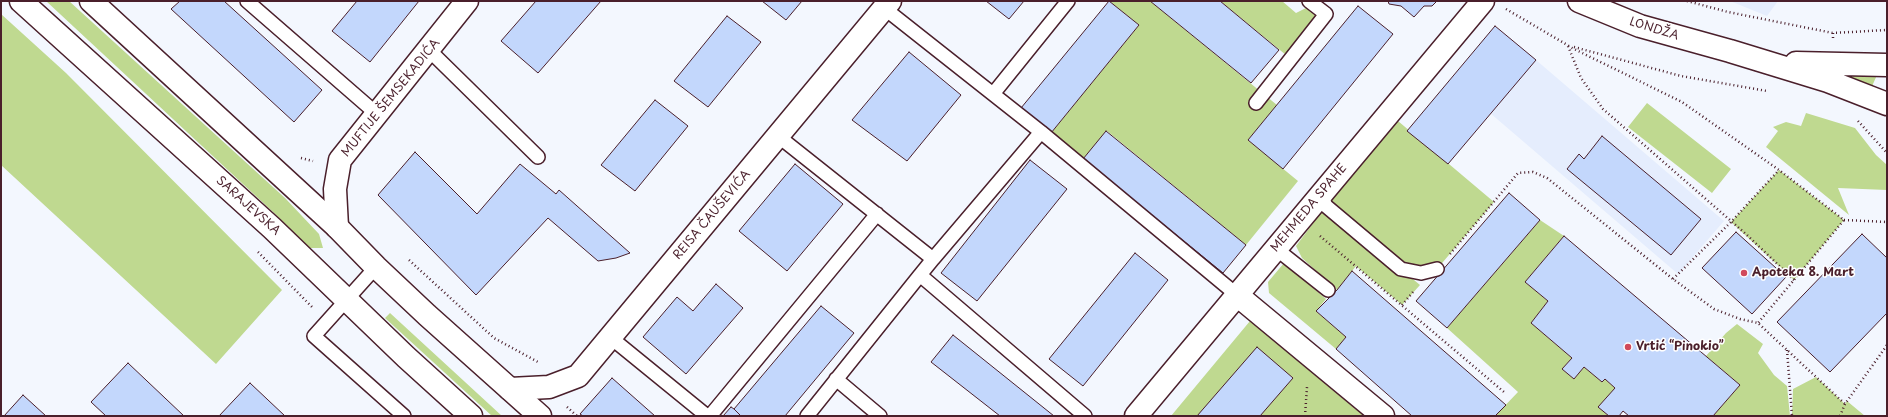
<!DOCTYPE html>
<meta charset="utf-8">
<style>
body{margin:0}
#map{position:relative;width:1888px;height:417px;overflow:hidden;background:#f3f7fe;font-family:"Playpen Sans",sans-serif}
canvas{display:block}
.frame{position:absolute;inset:0;border:2px solid #4a1f2b;pointer-events:none}
</style>
<div id="map">
<canvas width="1888" height="417"></canvas>
<div class="frame"></div>
</div>
<script>
const ctx = document.querySelector('canvas').getContext('2d');
ctx.lineJoin = 'round';
function fill(path, color) {
  ctx.fillStyle = color;
  ctx.fill(path, 'evenodd');
}
function poly(rows) {
  const path = new Path2D();
  for (const r of rows) {
    path.moveTo(r[0], r[1]);
    for (let i = 2; i < r.length; i += 2) path.lineTo(r[i], r[i + 1]);
  }
  return path;
}
function trace(path, color, width, dash) {
  ctx.strokeStyle = color;
  ctx.lineWidth = width;
  ctx.lineCap = dash ? 'butt' : 'round';
  ctx.setLineDash(dash || []);
  ctx.stroke(path);
}
function label(font, color, halo, rows, align = 'center') {
  ctx.font = font + ' "Playpen Sans",sans-serif';
  ctx.lineWidth = 3;
  ctx.setLineDash([]);
  ctx.textBaseline = 'middle';
  ctx.strokeStyle = halo;
  ctx.fillStyle = color;
  for (const [text, x, y, turn = 0] of rows) {
    ctx.save();
    ctx.translate(x, y);
    ctx.rotate((+turn || 0) * Math.PI / 180);
    ctx.textAlign = isNaN(turn) ? turn : align;
    if (halo) ctx.strokeText(text, 0, 0);
    ctx.fillText(text, 0, 0);
    ctx.restore();
  }
}
fill(poly([
 [1730,1,1778,1,1767,16],
 [1536,60,1724,221,1678,274,1490,113]
]), '#e5edfd');
fill(poly([
 [46,1,69,1,285,198,319,234,323,248,310,248,273,212],
 [1109,1,1150,1,1277,105,1248,140,1298,181,1246,245,1107,131,1083,159,1051,133,1139,25],
 [1220,1,1282,1,1296,13,1306,8,1314,11,1317,18,1286,55],
 [1,14,66,73,282,290,216,364,1,165],
 [1832,71,1877,75,1873,84,1873,94],
 [1647,103,1731,169,1712,193,1628,127],
 [1806,113,1855,128,1876,155,1887,165,1887,190,1838,188,1849,215,1766,147,1778,131,1773,127,1786,122,1801,126],
 [1398,121,1494,202,1437,269,1402,270,1420,285,1402,305,1356,266,1337,290,1302,258,1296,246,1326,206],
 [1779,170,1844,220,1794,280,1731,222],
 [1540,220,1564,236,1525,282,1548,301,1531,323,1572,358,1562,369,1574,379,1584,367,1602,382,1605,379,1615,388,1599,407,1609,416,1495,416,1518,392,1447,328],
 [1284,263,1326,299,1316,311,1346,337,1336,349,1269,293,1268,282],
 [390,313,502,416,492,416,385,318],
 [1250,321,1364,416,1171,416],
 [1737,324,1763,344,1758,353,1774,375,1787,386,1790,416,1713,416,1740,385,1706,356,1726,333],
 [1816,377,1845,404,1847,401,1865,416,1792,416,1793,389]
]), '#bfd990');
const building = poly([
 [180,1,224,1,322,90,294,122,171,9,180,1],
 [357,1,419,1,370,62,332,31,357,1],
 [536,1,601,1,538,73,501,41,536,1],
 [762,1,802,1,786,20,762,1],
 [986,1,1024,1,1009,19,986,1],
 [1109,1,1139,25,1051,133,1021,108,1109,1],
 [1150,1,1220,1,1279,50,1251,83,1150,1],
 [1388,1,1437,1,1432,6,1424,6,1414,17,1401,6,1389,4,1388,1],
 [1358,6,1393,34,1283,169,1248,140,1358,6],
 [727,16,761,42,708,107,674,81,727,16],
 [1495,26,1536,60,1448,164,1407,131,1495,26],
 [909,52,961,95,907,161,852,120,909,52],
 [655,100,688,126,635,191,601,165,655,100],
 [1106,131,1246,245,1223,273,1083,159,1106,131],
 [1602,136,1701,219,1671,255,1567,169,1579,154,1584,159,1602,136],
 [415,152,477,214,520,164,556,194,559,190,630,253,616,258,598,261,548,218,476,295,378,195,415,152],
 [1030,160,1067,189,977,301,941,273,1030,160],
 [795,164,843,204,787,271,739,231,795,164],
 [1509,193,1540,220,1447,328,1416,301,1509,193],
 [1736,232,1786,277,1752,314,1702,268,1736,232],
 [1862,234,1887,258,1887,313,1830,372,1777,322,1862,234],
 [1564,236,1740,385,1713,416,1629,416,1623,411,1619,416,1609,416,1598,407,1615,388,1605,379,1602,382,1584,367,1574,379,1562,369,1572,358,1531,323,1548,301,1525,282,1564,236],
 [1135,253,1168,280,1083,386,1049,359,1135,253],
 [1352,271,1506,405,1495,416,1412,416,1336,349,1346,337,1316,311,1337,290,1352,271],
 [716,284,743,308,686,374,643,337,677,297,693,311,716,284],
 [821,306,854,333,785,416,741,416,734,409,821,306],
 [953,335,1054,416,1000,416,931,362,953,335],
 [1257,347,1293,378,1260,416,1197,416,1257,347],
 [128,363,184,416,106,416,91,402,128,363],
 [612,378,655,416,583,416,580,414,612,378],
 [250,383,285,416,219,416,250,383],
 [23,395,46,416,4,416,23,395],
 [731,407,734,409,741,416,723,416,731,407]
]);
fill(building, '#c3d7fc');
trace(building, '#4a1f2b', 1);
const service = poly([
 [247,1,378,115],
 [884,8,1041,132],
 [429,50,538,157],
 [993,94,1068,1],
 [1256,103,1326,14,1309,1],
 [778,136,933,259,920,275,1085,416],
 [1320,194,1326,206,1401,269,1421,273,1437,269],
 [1275,248,1328,290],
 [933,259,1041,132,1237,295],
 [376,267,314,336,404,416],
 [610,337,707,416],
 [836,379,880,416],
 [710,416,877,214],
 [807,416,920,275]
]);
const minor = poly([
 [1579,1,1640,26,1730,51,1828,81,1887,104],
 [1796,63,1887,65],
 [337,227,335,189,340,160,467,1],
 [1237,295,1383,416],
 [510,389,549,387,578,376,890,1],
 [1136,416,1483,1]
]);
const secondary = poly([
 [21,1,272,228,406,357,471,416],
 [91,1,337,227,376,267,427,315,540,416]
]);
trace(service, '#4a1f2b', 16);
trace(minor, '#4a1f2b', 25);
trace(secondary, '#4a1f2b', 25);
trace(poly([
 [1687,1,1728,12,1833,33],
 [1506,9,1569,46],
 [1833,38,1833,33,1887,30],
 [1568,46,1682,102,1779,170,1844,220,1758,323],
 [1568,46,1581,78,1603,109,1747,235,1794,280],
 [1574,47,1681,76,1767,91],
 [1858,121,1887,153],
 [301,158,313,161],
 [1844,220,1887,222],
 [1320,236,1504,392],
 [258,252,312,307],
 [1450,254,1518,173,1533,172,1547,178,1673,279,1714,309,1740,319,1758,323,1845,404],
 [409,260,494,338,538,362],
 [1673,279,1731,222,1779,170],
 [1402,305,1413,292],
 [1787,350,1792,416],
 [567,407,577,416],
 [1305,416,1307,387],
 [1840,416,1845,404,1887,345]
]), '#4a1f2b', 2.5, [1, 3]);
trace(service, '#fff', 13);
trace(minor, '#fff', 22);
trace(secondary, '#fff', 22);
for (const [x, y, r, color] of [
 [1744,273,4,"#d1495b"],
 [1628,347,4,"#d1495b"]
]) {
  const dot = new Path2D();
  dot.arc(x, y, r, 0, 2 * Math.PI);
  ctx.fillStyle = color;
  ctx.fill(dot);
  trace(dot, '#fff', 1.5);
}
label('12px', '#4a1f2b', '#fff', [
 ["LONDŽA",1654,29,17],
 ["MUFTIJE ŠEMSEKADIĆA",391,98,-51],
 ["SARAJEVSKA",248,206,42],
 ["MEHMEDA SPAHE",1309,208,-50],
 ["REISA ČAUŠEVIĆA",712,215,-50]
]);
label('bold 12px', '#4a1f2b', '#fff', [
 ["Apoteka 8. Mart",1752,273],
 ["Vrtić “Pinokio”",1636,347]
], 'left');
</script>
